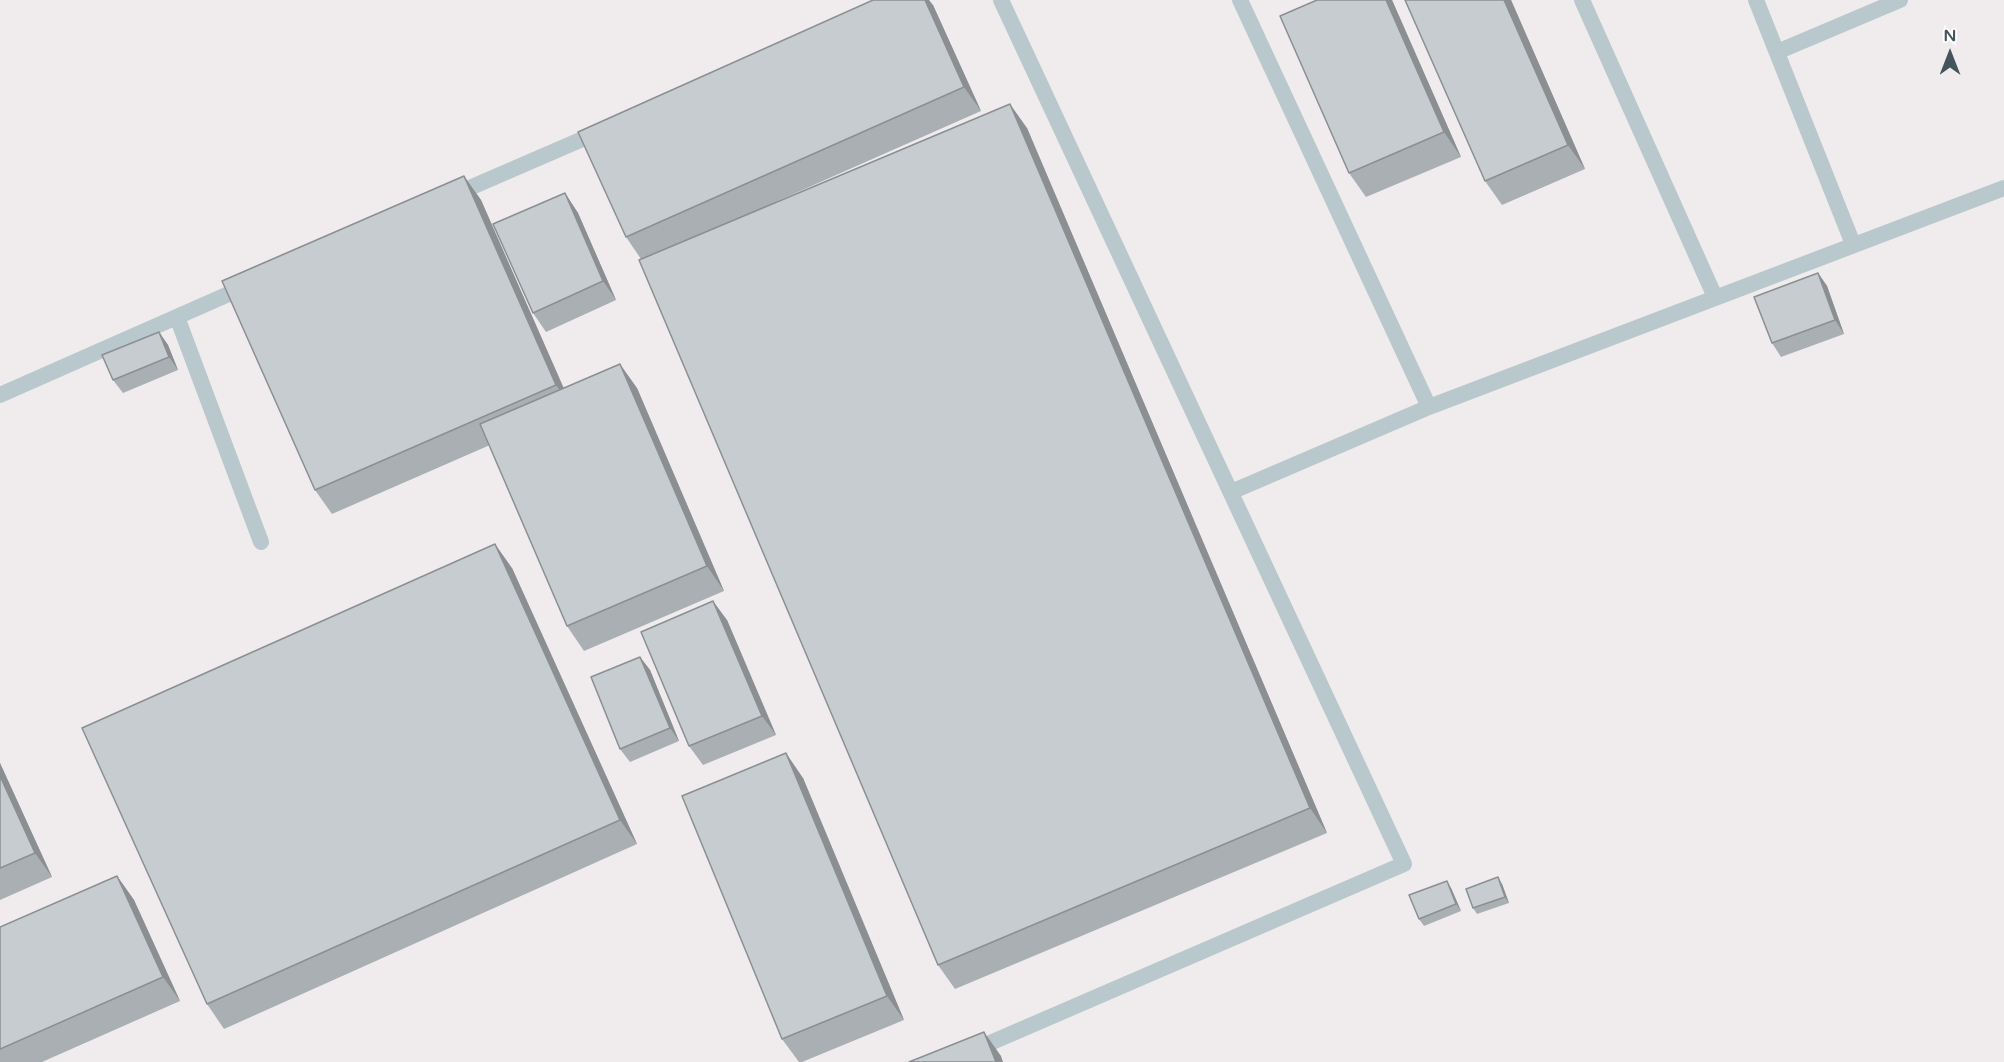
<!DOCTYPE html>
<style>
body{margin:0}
#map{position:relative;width:2004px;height:1062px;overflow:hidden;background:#f0eced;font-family:"Varela Round",sans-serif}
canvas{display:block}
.north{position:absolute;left:1920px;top:24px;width:60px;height:60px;-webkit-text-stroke:4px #fff;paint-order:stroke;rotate:0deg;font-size:16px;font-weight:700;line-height:24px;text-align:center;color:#44545b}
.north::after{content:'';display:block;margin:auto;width:21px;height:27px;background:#44545b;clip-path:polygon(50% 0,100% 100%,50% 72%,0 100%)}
</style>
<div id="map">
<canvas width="2004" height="1062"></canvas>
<div class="north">N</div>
</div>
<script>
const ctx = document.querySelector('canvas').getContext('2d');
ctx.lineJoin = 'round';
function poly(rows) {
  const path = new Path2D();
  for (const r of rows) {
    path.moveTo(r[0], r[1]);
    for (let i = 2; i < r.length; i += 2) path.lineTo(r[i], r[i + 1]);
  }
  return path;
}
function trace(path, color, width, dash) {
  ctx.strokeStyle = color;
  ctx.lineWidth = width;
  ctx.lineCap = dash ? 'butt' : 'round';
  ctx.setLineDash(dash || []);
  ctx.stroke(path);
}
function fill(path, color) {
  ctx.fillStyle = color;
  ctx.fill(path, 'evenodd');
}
trace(poly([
 [1240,0,1429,407],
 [1582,0,1715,297],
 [1756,0,1853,244],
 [1777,52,1900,0],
 [451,196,601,131],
 [177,317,261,542],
 [0,395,249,285],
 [1231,492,1429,407,2004,188],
 [946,1062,1404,864,1001,0]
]), '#b9c8cd', 16);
fill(poly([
 [1317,0,1392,0,1461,157,1366,197,1349,173],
 [1511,0,1585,169,1502,205,1485,181],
 [933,5,981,111,773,203,1027,128,1327,833,955,989,938,965,641,259,626,237],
 [464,176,481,200,563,388,637,388,724,591,584,651,567,626,490,445,332,514,315,490],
 [565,193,578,213,616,300,546,332,533,313],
 [1818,273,1827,286,1844,334,1781,357,1772,343],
 [159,332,168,345,178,370,123,393,113,380],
 [512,568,637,844,224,1029,207,1004],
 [727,620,776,735,703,765,689,746],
 [640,657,650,670,679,741,630,762,620,749],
 [0,763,52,877,0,900],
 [803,778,904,1020,802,1062,799,1062,782,1039],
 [117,876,134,900,180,1001,42,1062,0,1062,0,927],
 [1502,884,1509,903,1477,914,1473,908],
 [1451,888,1461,911,1424,926,1419,919]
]), '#aaafb3');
fill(poly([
 [925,0,929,0,933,5,981,111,964,87],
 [1386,0,1392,0,1461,157,1444,132],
 [1504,0,1511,0,1585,169,1568,145],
 [1010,104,1027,128,1327,833,1310,808],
 [464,176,481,200,573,409,556,385],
 [565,193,578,213,616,300,603,281],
 [1818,273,1827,286,1844,334,1835,320],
 [159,332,168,345,178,370,169,357],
 [620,364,637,388,724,591,707,566],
 [495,544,512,568,637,844,620,820],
 [713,601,727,620,776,735,762,716],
 [640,657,650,670,679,741,670,728],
 [786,753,803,778,904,1020,887,996],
 [0,763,52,877,35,853,0,776],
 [117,876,134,900,180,1001,163,977],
 [1498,877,1502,884,1509,903,1505,897],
 [1447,881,1451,888,1461,911,1456,904],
 [984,1032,1001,1056,1003,1062,996,1062]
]), '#8b8f92');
const building = poly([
 [873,0,925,0,964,87,626,237,578,132,873,0],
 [1317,0,1386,0,1444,132,1349,173,1280,16,1317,0],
 [1405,0,1504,0,1568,145,1485,181,1405,0],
 [1010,104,1310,808,938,965,639,260,1010,104],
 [464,176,556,385,315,490,222,281,464,176],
 [565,193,603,281,533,313,493,224,565,193],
 [1818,273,1835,320,1772,343,1754,297,1818,273],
 [159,332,169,357,113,380,102,355,159,332],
 [620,364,707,566,567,626,480,424,620,364],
 [495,544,620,820,207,1004,82,728,495,544],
 [713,601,762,716,689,746,641,632,713,601],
 [640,657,670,728,620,749,591,677,640,657],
 [786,753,887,996,782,1039,682,796,786,753],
 [0,776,35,853,0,868,0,776],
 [117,876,163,977,0,1049,0,927,117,876],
 [1498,877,1505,897,1473,908,1466,889,1498,877],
 [1447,881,1456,904,1419,919,1409,895,1447,881],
 [984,1032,996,1062,909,1062,984,1032]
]);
fill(building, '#c6ccd0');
trace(building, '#8b8f92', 1.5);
</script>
